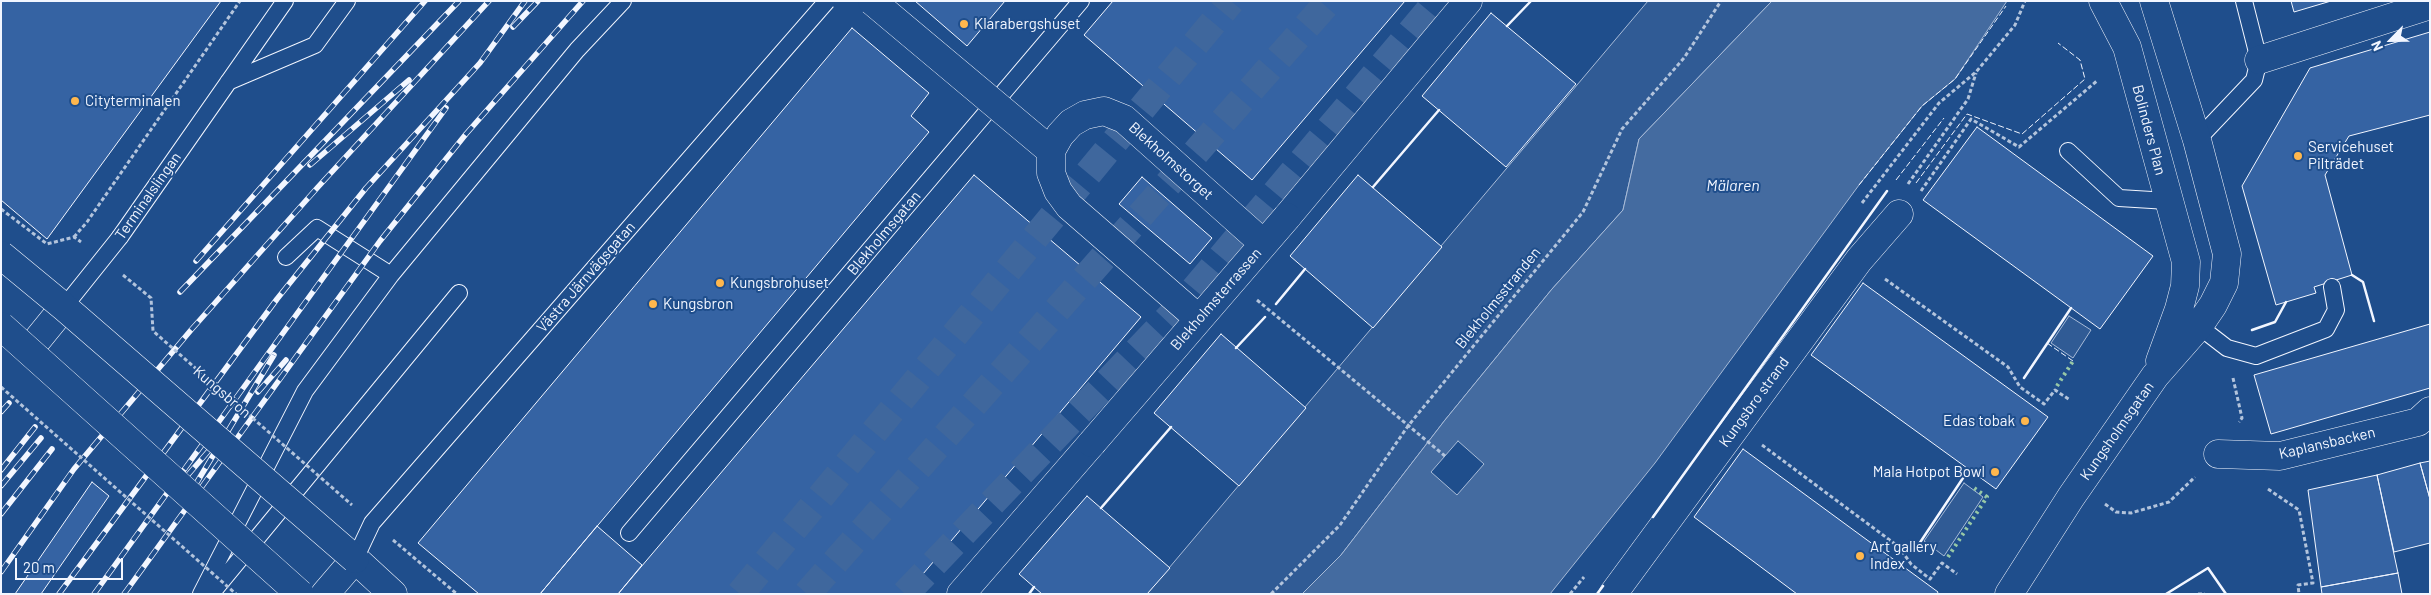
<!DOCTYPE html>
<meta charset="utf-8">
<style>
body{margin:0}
#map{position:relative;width:2431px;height:595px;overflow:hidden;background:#1f4e8c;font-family:Barlow,sans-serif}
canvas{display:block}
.frame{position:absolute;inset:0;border:2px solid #f2f6ff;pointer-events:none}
.north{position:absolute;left:2366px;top:15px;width:50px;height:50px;-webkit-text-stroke:4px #1f4e8c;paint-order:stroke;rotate:247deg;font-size:14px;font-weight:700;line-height:20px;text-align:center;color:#f2f6ff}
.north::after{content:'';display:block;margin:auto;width:18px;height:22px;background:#f2f6ff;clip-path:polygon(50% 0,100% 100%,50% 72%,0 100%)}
.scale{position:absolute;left:15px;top:558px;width:108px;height:22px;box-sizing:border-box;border:2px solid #f2f6ff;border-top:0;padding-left:6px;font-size:15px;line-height:18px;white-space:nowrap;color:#f2f6ff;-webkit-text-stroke:4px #1f4e8c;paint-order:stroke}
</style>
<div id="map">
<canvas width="2431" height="595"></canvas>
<div class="frame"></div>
<div class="north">N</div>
<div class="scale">20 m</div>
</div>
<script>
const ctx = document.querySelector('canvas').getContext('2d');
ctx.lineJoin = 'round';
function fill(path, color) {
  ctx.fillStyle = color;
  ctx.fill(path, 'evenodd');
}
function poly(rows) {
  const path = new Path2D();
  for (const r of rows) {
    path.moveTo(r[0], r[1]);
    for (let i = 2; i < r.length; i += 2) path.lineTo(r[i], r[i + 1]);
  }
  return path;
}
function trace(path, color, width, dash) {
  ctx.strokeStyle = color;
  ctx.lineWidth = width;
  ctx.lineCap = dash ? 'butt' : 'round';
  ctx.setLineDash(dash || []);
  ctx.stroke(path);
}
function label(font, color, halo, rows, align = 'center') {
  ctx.font = font + ' Barlow,sans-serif';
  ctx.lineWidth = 4;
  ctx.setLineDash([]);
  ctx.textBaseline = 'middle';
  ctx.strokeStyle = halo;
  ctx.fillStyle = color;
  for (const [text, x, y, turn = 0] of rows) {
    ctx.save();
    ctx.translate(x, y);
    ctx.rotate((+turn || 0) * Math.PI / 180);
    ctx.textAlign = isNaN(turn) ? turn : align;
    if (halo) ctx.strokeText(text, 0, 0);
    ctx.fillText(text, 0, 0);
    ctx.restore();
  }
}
const built = poly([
 [1648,1,1772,1,1639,139,1623,210,1552,289,1445,420,1341,555,1302,594,1147,594,1648,1],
 [2069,316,2091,330,2073,358,2051,343,2069,316],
 [1964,483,1983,497,1944,556,1924,541,1964,483]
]);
fill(built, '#305b95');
trace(built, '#a8bbd7', 1);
const water = poly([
 [1772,1,2007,1,1955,79,1922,106,1859,185,1655,463,1550,594,1302,594,1341,555,1445,420,1552,289,1623,210,1639,139,1772,1]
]);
fill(water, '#446ba0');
trace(water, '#a8bbd7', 1);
const pier = poly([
 [1458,441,1484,464,1457,495,1431,472,1458,441]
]);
fill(pier, '#1f4e8c');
trace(pier, '#a8bbd7', 1);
const building = poly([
 [1,1,221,1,47,239,1,200,1,1],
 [915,1,1005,1,967,46,915,1],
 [1113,1,1405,1,1252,180,1084,35,1113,1],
 [2291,1,2331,1,2294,12,2291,1],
 [1491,13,1576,84,1506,167,1422,96,1491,13],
 [852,28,929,93,911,116,929,132,540,594,479,594,418,543,852,28],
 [2430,32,2430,115,2349,136,2325,175,2352,275,2314,287,2316,293,2276,305,2242,186,2310,68,2430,32],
 [1977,127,2153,256,2100,329,1923,200,1977,127],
 [974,175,1141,317,906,594,618,594,974,175],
 [1358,175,1442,247,1373,328,1290,256,1358,175],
 [1142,177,1212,238,1190,264,1119,204,1142,177],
 [1863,283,2048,417,1996,489,1811,355,1863,283],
 [2430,324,2430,388,2271,434,2254,375,2430,324],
 [1221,334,1306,408,1239,486,1154,413,1221,334],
 [1743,449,1938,592,1937,594,1797,594,1694,517,1743,449],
 [2430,461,2430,499,2420,463,2430,461],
 [2420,463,2430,499,2430,543,2394,552,2377,475,2420,463],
 [2377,475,2398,573,2321,587,2308,490,2377,475],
 [92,482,109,496,41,594,15,594,92,482],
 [1087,496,1170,568,1147,594,1042,594,1019,574,1087,496],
 [597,526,642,565,618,594,540,594,597,526],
 [2398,573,2402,594,2322,594,2321,587,2398,573]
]);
fill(building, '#3563a3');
trace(building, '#f2f6ff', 1);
trace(poly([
 [740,594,1231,1],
 [807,594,1329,1],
 [905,594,1183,303,1437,1]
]), '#3f679d', 28, [28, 14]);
const lane = poly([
 [228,82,315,45,347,1],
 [2197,140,2254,80,2259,60,2244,1],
 [2068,151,2119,198,2168,201],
 [120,237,285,1],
 [286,257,317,228,391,275,577,50,623,1],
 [2192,321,2227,348,2256,356,2326,329,2336,310,2332,287],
 [629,533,1081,1],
 [201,594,305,391,391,275],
 [211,594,459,293]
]);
const street = poly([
 [2103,1,2127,47,2186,262,2185,286,2179,309,2160,361],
 [2259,60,2430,5],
 [1287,217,1468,1],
 [2218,454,2280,456,2418,422,2430,411],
 [961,594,1092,443],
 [1613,594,1859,260,1899,214],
 [2009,594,2071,497,2155,376,2198,327,2213,305,2224,283,2227,254,2197,140,2154,1]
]);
const secondary = poly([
 [29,350,64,307],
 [325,594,355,559,393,594]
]);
trace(lane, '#f2f6ff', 18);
trace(street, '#f2f6ff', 29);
trace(secondary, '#f2f6ff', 29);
trace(poly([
 [1908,184,1968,99,1976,73],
 [1921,191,1971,119,2019,147,2098,80],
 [1862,203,1939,103,1976,72,2015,25,2025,1],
 [74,237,87,222,240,1],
 [1885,279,2008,367,2020,387,2044,404,2055,390,2070,400],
 [1257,300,1445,456],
 [2233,378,2242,418,2239,422],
 [1762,445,1899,547,1911,564,1930,579,1942,563,1957,574],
 [2268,489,2299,510,2313,583,2298,585,2299,594],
 [2105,504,2116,512,2131,513,2169,502,2195,477],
 [1271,594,1340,525,1408,426,1583,212,1622,129,1684,58,1721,1],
 [1570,594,1584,577],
 [2198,594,2205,594]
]), '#b3c4dc', 3, [4, 2.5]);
trace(lane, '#1f4e8c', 16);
trace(street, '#1f4e8c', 28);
trace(secondary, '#1f4e8c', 28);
const rail = poly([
 [513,27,538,1],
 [310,165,409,80],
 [196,261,425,1],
 [180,292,459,1],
 [258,392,286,360],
 [1,412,9,403],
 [1,470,35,427],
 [187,476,212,447],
 [1,486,41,438],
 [194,487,274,355],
 [1,514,52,449],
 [1,572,74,469,191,330,318,187,489,1],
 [59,594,277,299,366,188,480,63,525,1],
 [94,594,446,108],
 [124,594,380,241,466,134,583,1]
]);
trace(rail, '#f2f6ff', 5.5);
trace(rail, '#1f4e8c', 4, [11]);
const laneBridge = poly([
 [64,307,120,237],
 [355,559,372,523,827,1]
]);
const streetBridge = poly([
 [872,1,1051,151],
 [1199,319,1069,206,1058,191,1051,173,1051,151,1060,135,1071,123,1085,115,1104,111,1124,119,1264,244],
 [1092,443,1287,217]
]);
const secondaryBridge = poly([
 [1,255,64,307,355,559],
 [1,326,300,594]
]);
trace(laneBridge, '#f2f6ff', 18, []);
trace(streetBridge, '#f2f6ff', 29, []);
trace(secondaryBridge, '#f2f6ff', 29, []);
trace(poly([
 [1,209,47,244,74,237,81,242],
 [123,275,151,298,153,331,352,505],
 [1,387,236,594],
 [393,540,457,594]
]), '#b3c4dc', 3, [4, 2.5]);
trace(laneBridge, '#1f4e8c', 16);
trace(streetBridge, '#1f4e8c', 28);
trace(secondaryBridge, '#1f4e8c', 28);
trace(poly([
 [2057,386,2073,361],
 [1948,557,1987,497,1971,486]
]), '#97c8a6', 4, [2.5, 4]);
trace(poly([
 [1896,180,1944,118],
 [1916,183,1967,114,2022,134,2085,79,2080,60,2058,43],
 [1859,185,1922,106,1955,79,2006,6],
 [2047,343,2073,361]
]), '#f2f6ff', 1, [6, 2.5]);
trace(poly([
 [1507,26,1531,1],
 [1373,187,1439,110],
 [2352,275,2363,282,2374,321],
 [1276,304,1305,269],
 [2252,330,2275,322,2286,302],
 [1236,348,1265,317],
 [2024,378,2071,308],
 [1101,508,1171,427],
 [1653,517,1887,191],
 [1915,550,1969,469],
 [1029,594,1034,587],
 [1597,594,1603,586],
 [2166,594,2208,568,2226,594]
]), '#f2f6ff', 2.5);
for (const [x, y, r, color] of [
 [964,24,5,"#ffb74d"],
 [75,101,5,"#ffb74d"],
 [2298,156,5,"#ffb74d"],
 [720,283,5,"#ffb74d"],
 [653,304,5,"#ffb74d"],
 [2025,421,5,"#ffb74d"],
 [1995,472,5,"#ffb74d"],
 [1860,556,5,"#ffb74d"]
]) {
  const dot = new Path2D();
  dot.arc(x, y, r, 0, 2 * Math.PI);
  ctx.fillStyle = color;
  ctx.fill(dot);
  trace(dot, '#1f4e8c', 2);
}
label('15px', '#f2f6ff', '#1f4e8c', [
 ["Klarabergshuset",974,24],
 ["Cityterminalen",85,101],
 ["Servicehuset",2308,147],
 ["Pilträdet",2308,164],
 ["Kungsbrohuset",730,283],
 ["Kungsbron",663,304],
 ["Edas tobak",2015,421,"right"],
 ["Mala Hotpot Bowl",1985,472,"right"],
 ["Art gallery",1870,547],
 ["Index",1870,564]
], 'left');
label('15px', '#f2f6ff', '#1f4e8c', [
 ["Bolinders Plan",2149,130,75],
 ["Blekholmstorget",1171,161,42],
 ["Terminalslingan",148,196,-55],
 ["Blekholmsgatan",884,233,-50],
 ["Västra Järnvägsgatan",586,277,-49],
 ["Blekholmsstranden",1498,298,-51],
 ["Blekholmsterrassen",1216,299,-49],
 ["Kungsbron",222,392,41],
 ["Kungsbro strand",1754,402,-54],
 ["Kungsholmsgatan",2117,431,-55],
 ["Kaplansbacken",2327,443,-13]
]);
label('italic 16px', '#f2f6ff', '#1f4e8c', [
 ["Mälaren",1733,186]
]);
</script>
